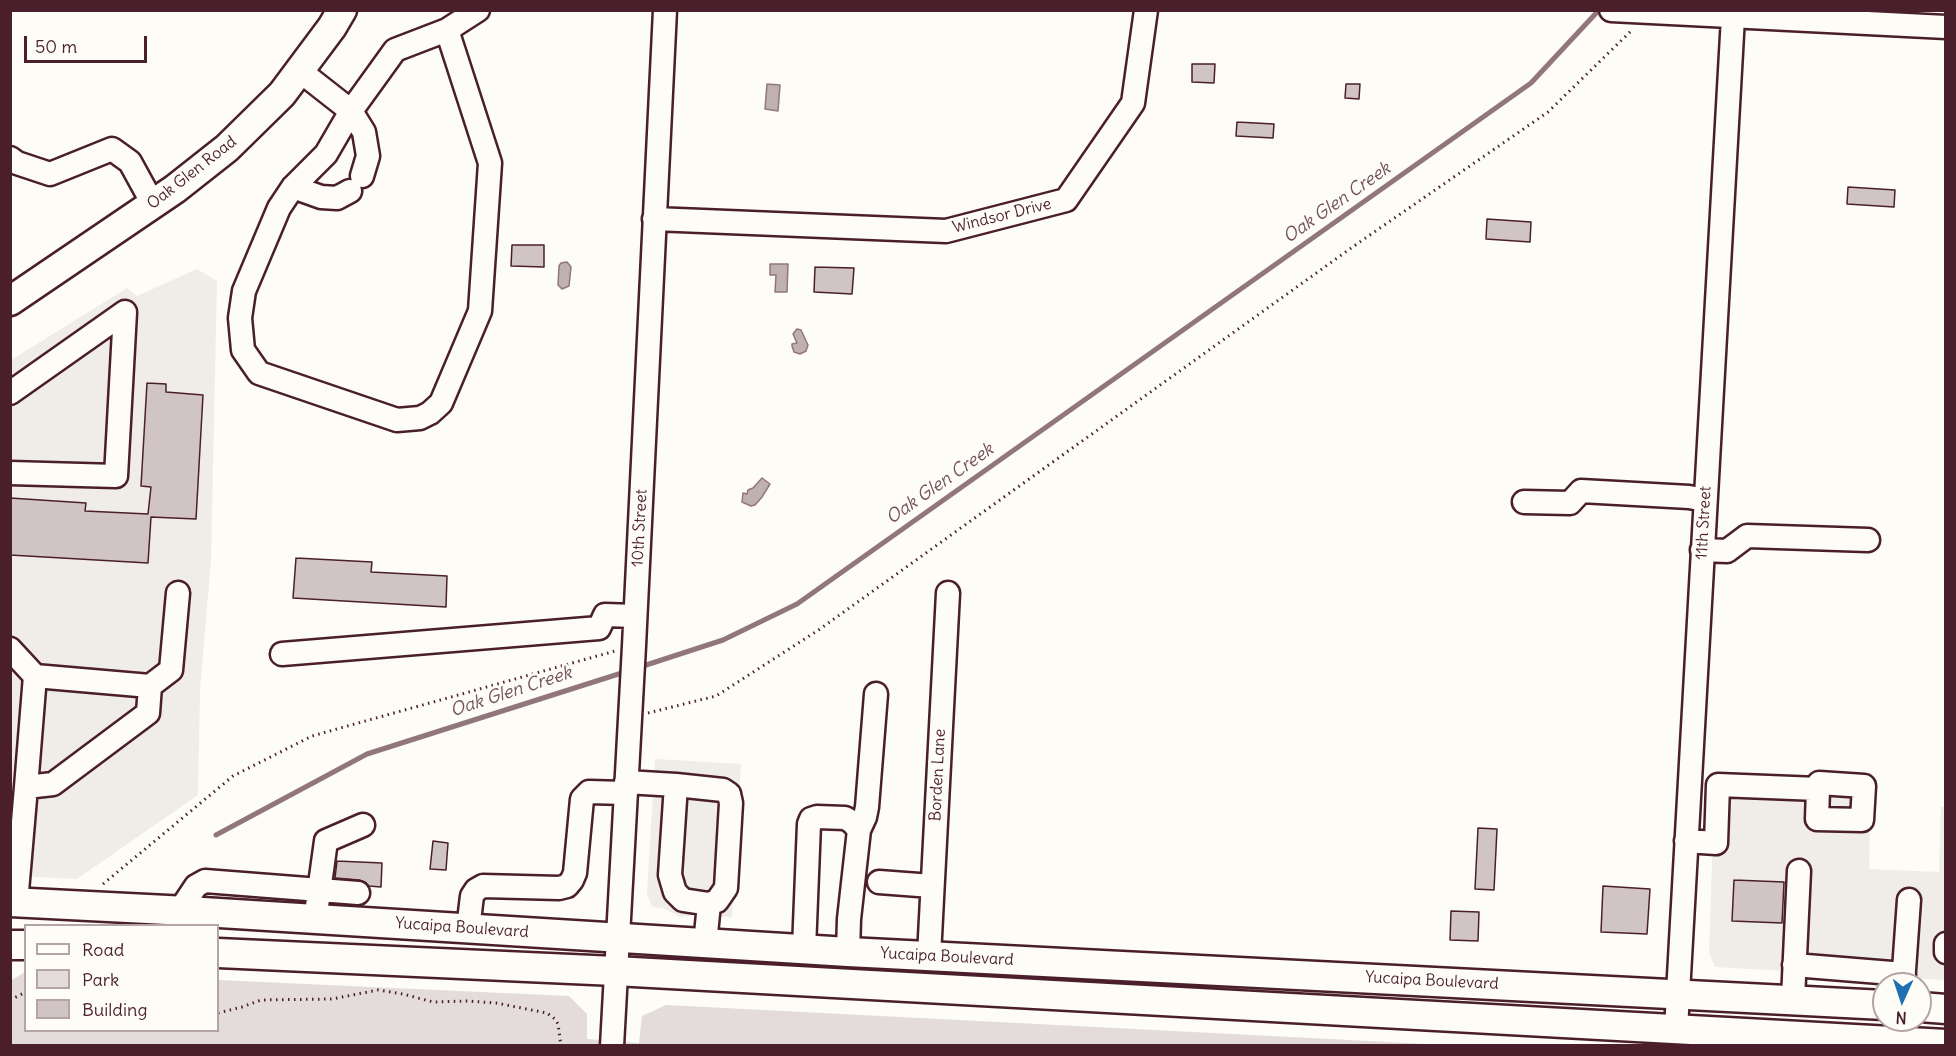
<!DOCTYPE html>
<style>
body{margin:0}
#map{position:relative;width:1956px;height:1056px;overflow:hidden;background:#fdfcf7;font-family:Delius,sans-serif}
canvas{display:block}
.frame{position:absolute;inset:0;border:12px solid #4a1f2b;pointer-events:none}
.legend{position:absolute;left:24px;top:924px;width:195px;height:108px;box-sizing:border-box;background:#fdfcf7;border:2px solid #b5a4a5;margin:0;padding:8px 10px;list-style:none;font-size:18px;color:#4a1f2b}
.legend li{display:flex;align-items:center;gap:12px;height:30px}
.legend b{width:30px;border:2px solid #b5a4a5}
.north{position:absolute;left:1872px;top:972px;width:60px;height:60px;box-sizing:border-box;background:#fdfcf7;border:2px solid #b5a4a5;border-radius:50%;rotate:183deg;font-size:16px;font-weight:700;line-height:24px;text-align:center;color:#4a1f2b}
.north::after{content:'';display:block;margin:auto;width:21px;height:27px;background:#1f6fb2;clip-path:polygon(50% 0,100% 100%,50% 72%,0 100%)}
.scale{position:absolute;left:24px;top:36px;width:123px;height:27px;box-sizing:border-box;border:3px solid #4a1f2b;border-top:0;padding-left:8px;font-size:18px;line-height:21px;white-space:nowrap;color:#4a1f2b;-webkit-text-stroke:4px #fdfcf7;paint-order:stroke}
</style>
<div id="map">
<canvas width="1956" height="1056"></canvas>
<div class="frame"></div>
<ul class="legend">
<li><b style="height:8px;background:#fdfcf7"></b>Road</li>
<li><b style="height:16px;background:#e3dcda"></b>Park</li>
<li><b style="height:16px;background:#d0c5c4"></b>Building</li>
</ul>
<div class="north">N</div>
<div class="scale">50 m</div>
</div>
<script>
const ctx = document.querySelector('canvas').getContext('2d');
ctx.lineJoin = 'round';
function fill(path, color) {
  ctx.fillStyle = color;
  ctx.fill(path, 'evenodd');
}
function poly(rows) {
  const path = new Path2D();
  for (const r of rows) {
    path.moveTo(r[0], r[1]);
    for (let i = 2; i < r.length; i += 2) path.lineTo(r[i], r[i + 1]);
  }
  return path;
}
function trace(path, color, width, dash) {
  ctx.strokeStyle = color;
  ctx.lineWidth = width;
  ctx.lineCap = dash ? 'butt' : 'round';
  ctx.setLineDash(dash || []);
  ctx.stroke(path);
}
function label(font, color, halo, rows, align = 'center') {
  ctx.font = font + ' Delius,sans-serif';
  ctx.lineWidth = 5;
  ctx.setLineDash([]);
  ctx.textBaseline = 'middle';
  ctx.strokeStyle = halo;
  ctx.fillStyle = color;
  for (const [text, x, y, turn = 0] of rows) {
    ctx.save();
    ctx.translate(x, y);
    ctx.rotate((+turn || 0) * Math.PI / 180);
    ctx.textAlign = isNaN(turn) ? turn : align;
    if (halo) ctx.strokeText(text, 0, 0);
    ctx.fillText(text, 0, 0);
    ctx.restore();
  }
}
fill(poly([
 [197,269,217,281,211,560,200,690,198,795,77,879,11,876,11,360,127,288,137,296],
 [655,759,741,764,732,917,693,915,680,917,663,908,652,907,647,894],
 [1715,772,1871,779,1869,869,1939,872,1941,807,1945,807,1945,980,1715,967,1709,953]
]), '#f0ece8');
fill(poly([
 [25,972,26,1030,218,1030,218,980,569,996,587,1014,587,1039,639,1043,642,1016,666,1005,1447,1045,11,1046,10,981]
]), '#e3dcda');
const water = poly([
 [767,84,780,85,778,111,765,109,767,84],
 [567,262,571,267,569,286,562,289,558,285,559,266,561,263,567,262],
 [770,264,788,264,787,292,775,292,776,275,770,275,770,264],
 [797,329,801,330,808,345,806,351,800,354,794,352,792,346,792,344,797,343,793,334,797,329],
 [762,478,770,484,762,497,755,505,751,506,742,502,743,493,747,494,748,490,753,488,762,478]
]);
fill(water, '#c0b1b1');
trace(water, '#91777b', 1.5);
trace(poly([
 [640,667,723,640,797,604,1531,83,1599,10],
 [216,835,367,754,628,671]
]), '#91777b', 5);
const building = poly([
 [1192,64,1215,64,1214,83,1192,82,1192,64],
 [1346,84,1360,84,1359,99,1345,98,1346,84],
 [1237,122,1274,124,1273,138,1236,136,1237,122],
 [1848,187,1895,190,1894,207,1847,204,1848,187],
 [1487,219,1531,222,1530,242,1486,239,1487,219],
 [512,245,544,245,544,267,511,266,512,245],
 [815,267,854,268,852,294,814,292,815,267],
 [147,383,166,384,166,392,203,395,196,519,151,517,148,563,10,555,10,498,86,503,85,511,148,514,151,487,141,486,147,383],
 [296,558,372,562,371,572,447,576,446,607,293,598,296,558],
 [1478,828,1497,829,1494,890,1475,889,1478,828],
 [433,841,448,843,446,870,430,869,433,841],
 [337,861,382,863,381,887,369,886,365,882,359,880,335,878,337,861],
 [1734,880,1784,882,1782,923,1732,921,1734,880],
 [1603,886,1650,889,1647,934,1601,932,1603,886],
 [1451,911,1479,912,1478,941,1450,940,1451,911]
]);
fill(building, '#d0c5c4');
trace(building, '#4a1f2b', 1.5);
const minor = poly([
 [1611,10,1946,27],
 [447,30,490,163,480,311,441,403,430,413,420,418,397,420,259,373,243,350,240,318,244,291,279,208,293,187,326,154,351,111,395,50,447,30,478,10],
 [300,71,351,111,364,132,368,156,362,176],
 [10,158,17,163,50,174,112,149,130,162,153,204],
 [293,187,321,197,337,198,350,191],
 [654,219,946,231,1066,200,1133,103,1146,10],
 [10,393,125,312,116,476,10,473],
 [1524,502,1570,503,1581,491,1689,497,1705,500],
 [1702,550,1727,551,1747,536,1868,540],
 [10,649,35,676,150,686,148,713,53,784,26,787,16,903],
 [282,654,599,628,605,615,635,616],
 [150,686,171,670,178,593],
 [626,782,676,785,723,790,729,794,731,803,726,888,717,901,709,904,683,900,675,892,670,875,676,785],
 [26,787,35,676],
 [1686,841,1716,843,1718,785,1818,789,1817,819,1862,820,1864,786,1819,783,1818,789],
 [879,882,932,886],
 [317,906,326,841,363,825],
 [180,910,196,886,205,881,358,893],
 [468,929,472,896,476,890,483,886,559,888,567,886,572,880,575,873,582,799,589,792,625,793],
 [705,944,709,904],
 [1946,944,1946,952],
 [804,949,809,824,811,819,817,817,845,818,852,822,859,830],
 [848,952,849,919,859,830,865,817,867,807,876,694],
 [929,956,948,593],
 [1794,965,1904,974],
 [1903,984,1909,900],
 [1793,999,1799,871],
 [1676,1029,1733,17],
 [612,1046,634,646,665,10]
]);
const major = poly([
 [10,301,175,189,227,148,282,94,332,27,342,10],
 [10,902,187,911,848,952,1884,1005],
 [10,945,26,945],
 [218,953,615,971,1946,1044],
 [1920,1007,1946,1009]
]);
trace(minor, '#4a1f2b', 27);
trace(major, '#4a1f2b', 33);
trace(poly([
 [648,713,716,696,820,629,1354,246,1548,112,1633,29],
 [103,884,233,776,312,736,615,651],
 [10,1000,26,992],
 [218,1013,242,1007,261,1000,332,999,378,990,403,994,433,1002,467,1001,496,1003,547,1013,555,1019,558,1024,561,1046]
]), '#4a1f2b', 3, [1.5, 4.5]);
trace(minor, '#fdfcf7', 22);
trace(major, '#fdfcf7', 28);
label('16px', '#4a1f2b', '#fdfcf7', [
 ["Oak Glen Road",192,173,-38],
 ["Windsor Drive",1002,216,-14],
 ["11th Street",1704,523,-87],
 ["10th Street",640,528,-87],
 ["Borden Lane",938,775,-87],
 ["Yucaipa Boulevard",462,928,4],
 ["Yucaipa Boulevard",947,957,3],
 ["Yucaipa Boulevard",1432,981,3]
]);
label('italic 18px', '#73525a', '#fdfcf7', [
 ["Oak Glen Creek",1337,203,-35],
 ["Oak Glen Creek",940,484,-35],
 ["Oak Glen Creek",511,692,-18]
]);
</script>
